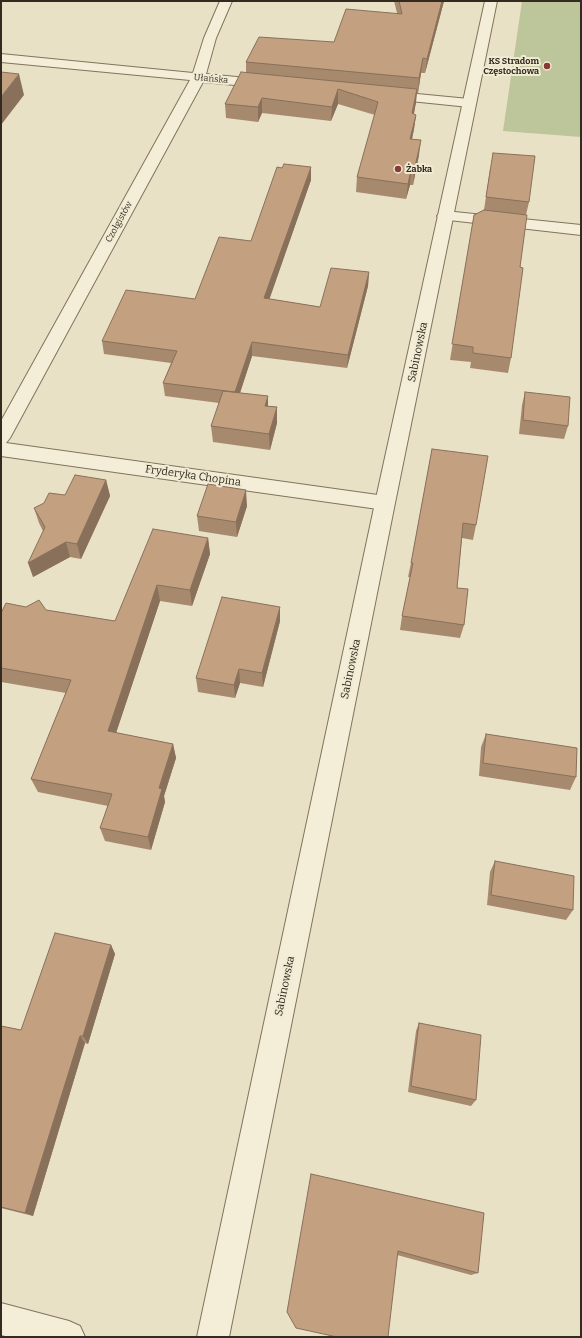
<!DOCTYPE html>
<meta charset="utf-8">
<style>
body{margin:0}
#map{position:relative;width:582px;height:1338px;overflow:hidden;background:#e9e1c6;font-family:Bitter,serif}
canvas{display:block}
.frame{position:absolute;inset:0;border:2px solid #342b20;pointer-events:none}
</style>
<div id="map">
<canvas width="582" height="1338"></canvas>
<div class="frame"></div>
</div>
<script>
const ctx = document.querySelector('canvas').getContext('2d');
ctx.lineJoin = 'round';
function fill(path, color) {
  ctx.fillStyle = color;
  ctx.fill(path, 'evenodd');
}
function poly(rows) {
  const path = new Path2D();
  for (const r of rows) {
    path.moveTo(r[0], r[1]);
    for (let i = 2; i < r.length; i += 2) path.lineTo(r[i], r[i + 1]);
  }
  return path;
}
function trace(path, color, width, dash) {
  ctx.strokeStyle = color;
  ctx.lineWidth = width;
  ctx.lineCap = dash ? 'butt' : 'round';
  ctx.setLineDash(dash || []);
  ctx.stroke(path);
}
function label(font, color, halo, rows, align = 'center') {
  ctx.font = font + ' Bitter,serif';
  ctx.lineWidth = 4;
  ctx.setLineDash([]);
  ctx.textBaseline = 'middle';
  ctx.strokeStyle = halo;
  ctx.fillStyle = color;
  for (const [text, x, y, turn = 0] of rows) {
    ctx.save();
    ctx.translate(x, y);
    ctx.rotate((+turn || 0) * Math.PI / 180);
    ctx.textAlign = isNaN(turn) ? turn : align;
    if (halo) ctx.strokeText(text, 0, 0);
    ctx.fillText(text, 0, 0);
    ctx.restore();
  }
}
fill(poly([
 [522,1,581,1,581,137,503,131]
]), '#bdc59b');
const minor = poly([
 [220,1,232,1,216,38,206,74,267,80,272,81,274,84,272,87,267,88,203,82,10,438,6,443,385,496,392,498,395,503,392,508,385,510,1,456,1,421,190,80,1,62,1,54,193,73,204,38,220,1],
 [386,91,469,99,474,100,476,103,474,106,469,107,381,98,379,95,381,92,386,91],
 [445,211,581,225,581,235,440,219,437,216,440,213,445,211],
 [1,1303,69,1321,80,1326,85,1337,9,1337,1,1335,1,1303]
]);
const tertiary = poly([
 [485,1,497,1,395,503,229,1337,197,1337,375,503,485,1]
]);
trace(minor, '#82735e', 2);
trace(tertiary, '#82735e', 2);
fill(minor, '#f4eed8');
fill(tertiary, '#f4eed8');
fill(poly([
 [394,1,444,1,425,73,421,73,418,93,417,93,414,114,416,115,414,129,412,139,419,155,413,185,410,185,406,199,356,192,357,177,375,115,338,104,331,121,262,113,258,122,226,118,225,104,246,73,246,62,334,42,397,13],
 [282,168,311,180,269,299,320,307,369,272,368,286,347,368,252,356,240,393,268,396,268,406,277,407,277,423,270,450,213,442,211,426,219,403,165,396,163,383,171,363,104,354,102,341,195,299,251,241],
 [490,169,529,202,526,215,520,267,511,358,508,373,470,368,471,362,450,360,474,215,484,210],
 [525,392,568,426,564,439,519,434,522,405],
 [432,449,476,525,473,540,462,538,457,588,464,625,460,638,400,630,402,616,410,577,408,577,411,563],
 [106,480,110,496,81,559,70,557,33,577,43,531,39,523,34,508,65,495],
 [247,506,237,537,199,531,197,516],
 [208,538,210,554,192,606,160,601,116,733,173,744,176,758,164,796,165,802,151,850,105,841,100,828,108,806,38,792,31,779,66,693,1,682,1,613,46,610,115,621],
 [280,621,263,687,240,683,235,698,198,692,196,678],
 [486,734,576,777,570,790,479,776,481,747],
 [495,861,573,910,566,920,487,905,490,872],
 [111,945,115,954,88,1044,85,1043,33,1216,1,1208,1,1026,21,1030],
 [419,1023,476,1100,471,1106,408,1092,416,1031],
 [311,1174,478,1273,471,1275,397,1255]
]), '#a78a6e');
fill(poly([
 [442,1,444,1,425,73,427,59],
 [423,58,421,73,418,93,419,78],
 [19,74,24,95,1,125,1,97],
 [338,89,338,104,331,121,332,107],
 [417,89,416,103,411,127,412,113],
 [262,98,262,113,258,122,258,107],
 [416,115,414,129,409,153,410,139],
 [421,140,419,155,413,185,414,171],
 [311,167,311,180,265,312,264,298],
 [411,170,410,185,406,199,408,184],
 [369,272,368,286,347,368,348,355],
 [252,342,252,356,236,405,235,392],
 [268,396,268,412,265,406],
 [277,407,277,423,270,450,269,434],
 [106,480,110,496,81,559,77,544],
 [246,490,247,506,237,537,236,522],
 [208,538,210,554,192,606,190,590],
 [66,542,70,557,33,577,28,563],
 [157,585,160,601,112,745,108,731],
 [280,607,280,621,263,687,262,673],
 [239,669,240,683,235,698,234,685],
 [173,744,176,758,164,796,165,802,151,850,148,837,159,788],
 [111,945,115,954,88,1044,83,1036],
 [80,1036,85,1043,33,1216,25,1213]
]), '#88705a');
const building = poly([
 [399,1,442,1,427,59,423,58,419,78,246,62,259,37,334,42,346,9,402,14,399,1],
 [1,72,19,74,1,97,1,72],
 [241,72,417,89,412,113,416,115,410,139,421,140,414,171,411,170,408,184,357,177,378,102,338,89,332,107,262,98,258,107,225,104,241,72],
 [493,153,535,156,529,202,486,197,493,153],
 [284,164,311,167,264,298,320,307,331,268,369,272,348,355,252,342,235,392,163,383,177,351,102,341,126,290,195,299,219,237,251,241,277,167,282,168,284,164],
 [484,210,527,215,520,267,523,268,511,358,473,353,473,347,452,344,474,215,484,210],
 [223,391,268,396,265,406,277,407,269,434,211,426,223,391],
 [525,392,570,397,568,426,523,420,525,392],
 [432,449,488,456,476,525,463,523,457,588,468,589,464,625,402,616,413,563,411,563,432,449],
 [75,475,106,480,77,544,66,542,28,563,45,527,34,508,44,503,49,493,65,495,75,475],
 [208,484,246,490,236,522,197,516,208,484],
 [153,529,208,538,190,590,157,585,108,731,173,744,159,788,162,789,148,837,100,828,112,794,31,779,71,680,1,668,1,613,6,603,26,607,39,600,46,610,115,621,153,529],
 [222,597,280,607,262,673,239,669,234,685,196,678,222,597],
 [486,734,577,748,576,777,483,763,486,734],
 [495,861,574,876,573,910,491,895,495,861],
 [55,933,111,945,83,1036,80,1036,25,1213,1,1207,1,1026,21,1030,55,933],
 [419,1023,481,1035,476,1100,411,1086,419,1023],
 [311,1174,484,1213,478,1273,398,1251,388,1337,337,1337,296,1328,287,1312,311,1174]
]);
fill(building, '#c2a080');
trace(building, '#88705a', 1);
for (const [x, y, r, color] of [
 [547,66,4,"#8a3a35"],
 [398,169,4,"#8a3a35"]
]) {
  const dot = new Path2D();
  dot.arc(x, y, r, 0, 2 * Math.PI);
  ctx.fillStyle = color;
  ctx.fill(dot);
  trace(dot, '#f1ebd4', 1.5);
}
label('bold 9px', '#342b20', '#f1ebd4', [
 ["KS Stradom",539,61],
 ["Częstochowa",539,71],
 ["Żabka",406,169,"left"]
], 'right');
label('9px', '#342b20', '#f1ebd4', [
 ["Ułańska",211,79,5],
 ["Czołgistów",119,222,-61]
]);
label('11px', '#342b20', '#f1ebd4', [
 ["Sabinowska",418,352,-78],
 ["Fryderyka Chopina",193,476,8],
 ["Sabinowska",351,669,-78],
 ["Sabinowska",285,986,-78]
]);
</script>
